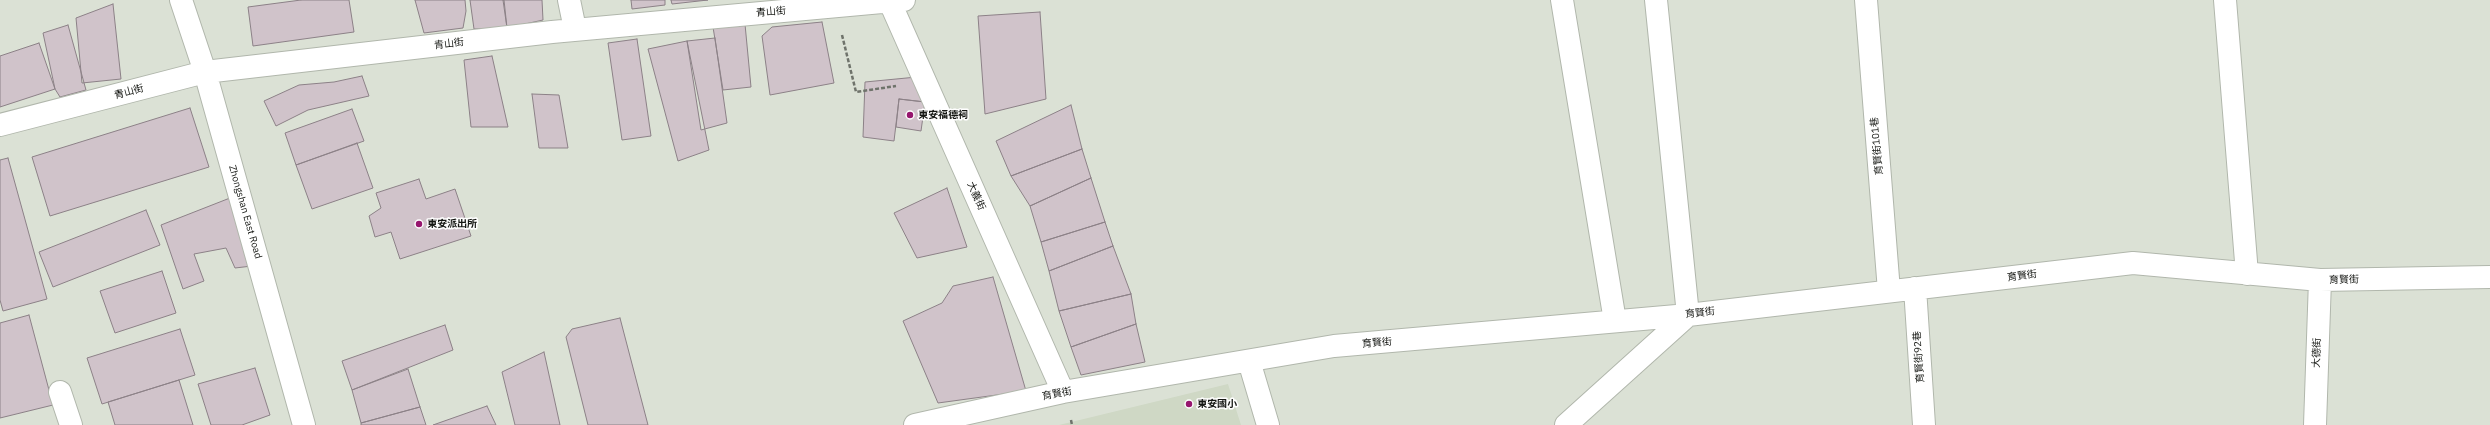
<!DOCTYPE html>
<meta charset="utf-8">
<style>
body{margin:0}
canvas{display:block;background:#dbe1d5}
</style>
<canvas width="2490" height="425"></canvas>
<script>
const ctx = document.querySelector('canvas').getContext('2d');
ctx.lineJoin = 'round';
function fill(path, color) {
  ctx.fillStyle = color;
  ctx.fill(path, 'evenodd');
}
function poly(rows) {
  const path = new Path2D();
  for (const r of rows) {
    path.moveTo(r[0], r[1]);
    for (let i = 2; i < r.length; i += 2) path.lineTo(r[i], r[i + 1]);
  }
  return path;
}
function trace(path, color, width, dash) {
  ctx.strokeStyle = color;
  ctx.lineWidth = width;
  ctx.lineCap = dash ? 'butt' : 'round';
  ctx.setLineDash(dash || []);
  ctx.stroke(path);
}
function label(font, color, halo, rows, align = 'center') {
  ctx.font = font + ' "IBM Plex Sans","Noto Sans TC",sans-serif';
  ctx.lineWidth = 3;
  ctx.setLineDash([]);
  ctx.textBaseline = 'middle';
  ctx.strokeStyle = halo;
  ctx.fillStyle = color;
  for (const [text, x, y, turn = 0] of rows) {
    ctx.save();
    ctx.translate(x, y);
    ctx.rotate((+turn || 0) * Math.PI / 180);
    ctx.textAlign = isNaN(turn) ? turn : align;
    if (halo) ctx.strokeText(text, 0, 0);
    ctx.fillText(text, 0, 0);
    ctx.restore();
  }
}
fill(poly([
 [1228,384,1241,425,1059,425]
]), '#cfd8c5');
const building = poly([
 [301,0,349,0,354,32,253,46,248,7,301,0],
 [415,0,465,0,466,11,463,28,424,33,415,0],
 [470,0,504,0,507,28,474,29,470,0],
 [503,0,542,0,543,20,507,28,503,0],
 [631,0,665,0,665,5,632,9,631,0],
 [671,0,708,0,672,4,671,0],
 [113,4,121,79,82,83,76,18,113,4],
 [1040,12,1046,99,985,114,978,16,1040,12],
 [822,22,834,83,770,95,762,36,772,27,822,22],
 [745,24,751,87,723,90,713,27,745,24],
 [68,25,86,90,60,97,55,89,43,33,68,25],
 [715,38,727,123,701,130,687,41,715,38],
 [637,39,651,136,622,140,608,43,637,39],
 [687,41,709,150,678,161,648,49,687,41],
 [39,43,55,89,0,107,0,56,39,43],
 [492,56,508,127,471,127,464,60,492,56],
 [362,76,369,96,308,110,276,126,264,101,299,85,334,82,362,76],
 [917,77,925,102,899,99,894,141,863,137,865,82,917,77],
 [532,94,559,95,568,148,539,148,532,94],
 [899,99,925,102,921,131,896,127,899,99],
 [1071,105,1082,149,1011,176,996,141,1071,105],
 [190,108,209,167,50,216,32,157,190,108],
 [352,109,364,141,296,165,285,133,352,109],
 [357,143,373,188,312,209,296,165,357,143],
 [1082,149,1091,178,1030,206,1011,176,1082,149],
 [8,158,47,299,3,311,0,300,0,160,8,158],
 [1091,178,1105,222,1041,242,1030,206,1091,178],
 [419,179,426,199,455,189,471,236,400,259,391,232,375,237,369,216,381,208,376,193,419,179],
 [947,188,967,247,917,258,894,213,947,188],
 [230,198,252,266,235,268,226,248,194,254,204,281,183,289,161,225,230,198],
 [146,210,160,245,53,287,39,252,146,210],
 [1105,222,1113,246,1049,271,1041,242,1105,222],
 [1113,246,1131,294,1059,311,1049,271,1113,246],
 [162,271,176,313,115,333,100,291,162,271],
 [993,277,1026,391,938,403,903,321,942,303,953,286,993,277],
 [1131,294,1136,324,1071,347,1059,311,1131,294],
 [29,315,53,405,0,418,0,323,29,315],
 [620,318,648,425,588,425,566,337,572,329,620,318],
 [1136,324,1145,362,1081,375,1071,347,1136,324],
 [445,325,453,350,352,390,342,361,445,325],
 [180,329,195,375,102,404,87,358,180,329],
 [544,352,560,425,515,425,502,372,544,352],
 [255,368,270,415,242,425,211,425,198,384,255,368],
 [408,369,420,407,361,423,352,390,408,369],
 [179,380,193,425,115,425,108,402,179,380],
 [487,406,496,425,433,425,487,406],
 [420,407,426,425,361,425,361,423,420,407]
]);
fill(building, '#d0c3ca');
trace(building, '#8c8187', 1);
const minor = poly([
 [181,0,205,72,304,425],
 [569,0,575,29],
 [889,0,1063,392],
 [1562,0,1615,321],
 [1866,0,1889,291],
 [2225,0,2247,274],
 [0,125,205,72,552,32,904,0],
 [1915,288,1924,425],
 [1249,361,1268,425],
 [60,392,71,425],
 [915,425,1063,392,1334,346,1688,315,2133,263,2320,280,2490,277],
 [1566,425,1688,315,1656,0],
 [2315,425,2320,280]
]);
trace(minor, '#b1b7ac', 24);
trace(poly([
 [842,35,856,92,896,86],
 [1071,420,1072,425]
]), '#6f736b', 2.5, [4, 2]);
trace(minor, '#fff', 22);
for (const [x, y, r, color] of [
 [910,115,4,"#96166e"],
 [419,224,4,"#96166e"],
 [1189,404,4,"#96166e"]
]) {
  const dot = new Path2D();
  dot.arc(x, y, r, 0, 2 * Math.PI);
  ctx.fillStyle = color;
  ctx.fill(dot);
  trace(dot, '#fff', 1.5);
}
label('10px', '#151713', '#fff', [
 ["青山街",771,12,-5],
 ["青山街",449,44,-7],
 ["青山街",129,92,-15],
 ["育賢街101巷",1877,146,-95],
 ["大義街",976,196,66],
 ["Zhongshan East Road",245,212,74],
 ["育賢街",2022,276,-7],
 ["育賢街",2344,280,-1],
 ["育賢街",1700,313,-6],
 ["育賢街",1377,343,-5],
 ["大德街",2317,353,-88],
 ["育賢街92巷",1919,357,-94],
 ["育賢街",1057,394,-11]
]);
label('bold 10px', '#151713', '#fff', [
 ["東安福德祠",918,115],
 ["東安派出所",427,224],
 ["東安國小",1197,404]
], 'left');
</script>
